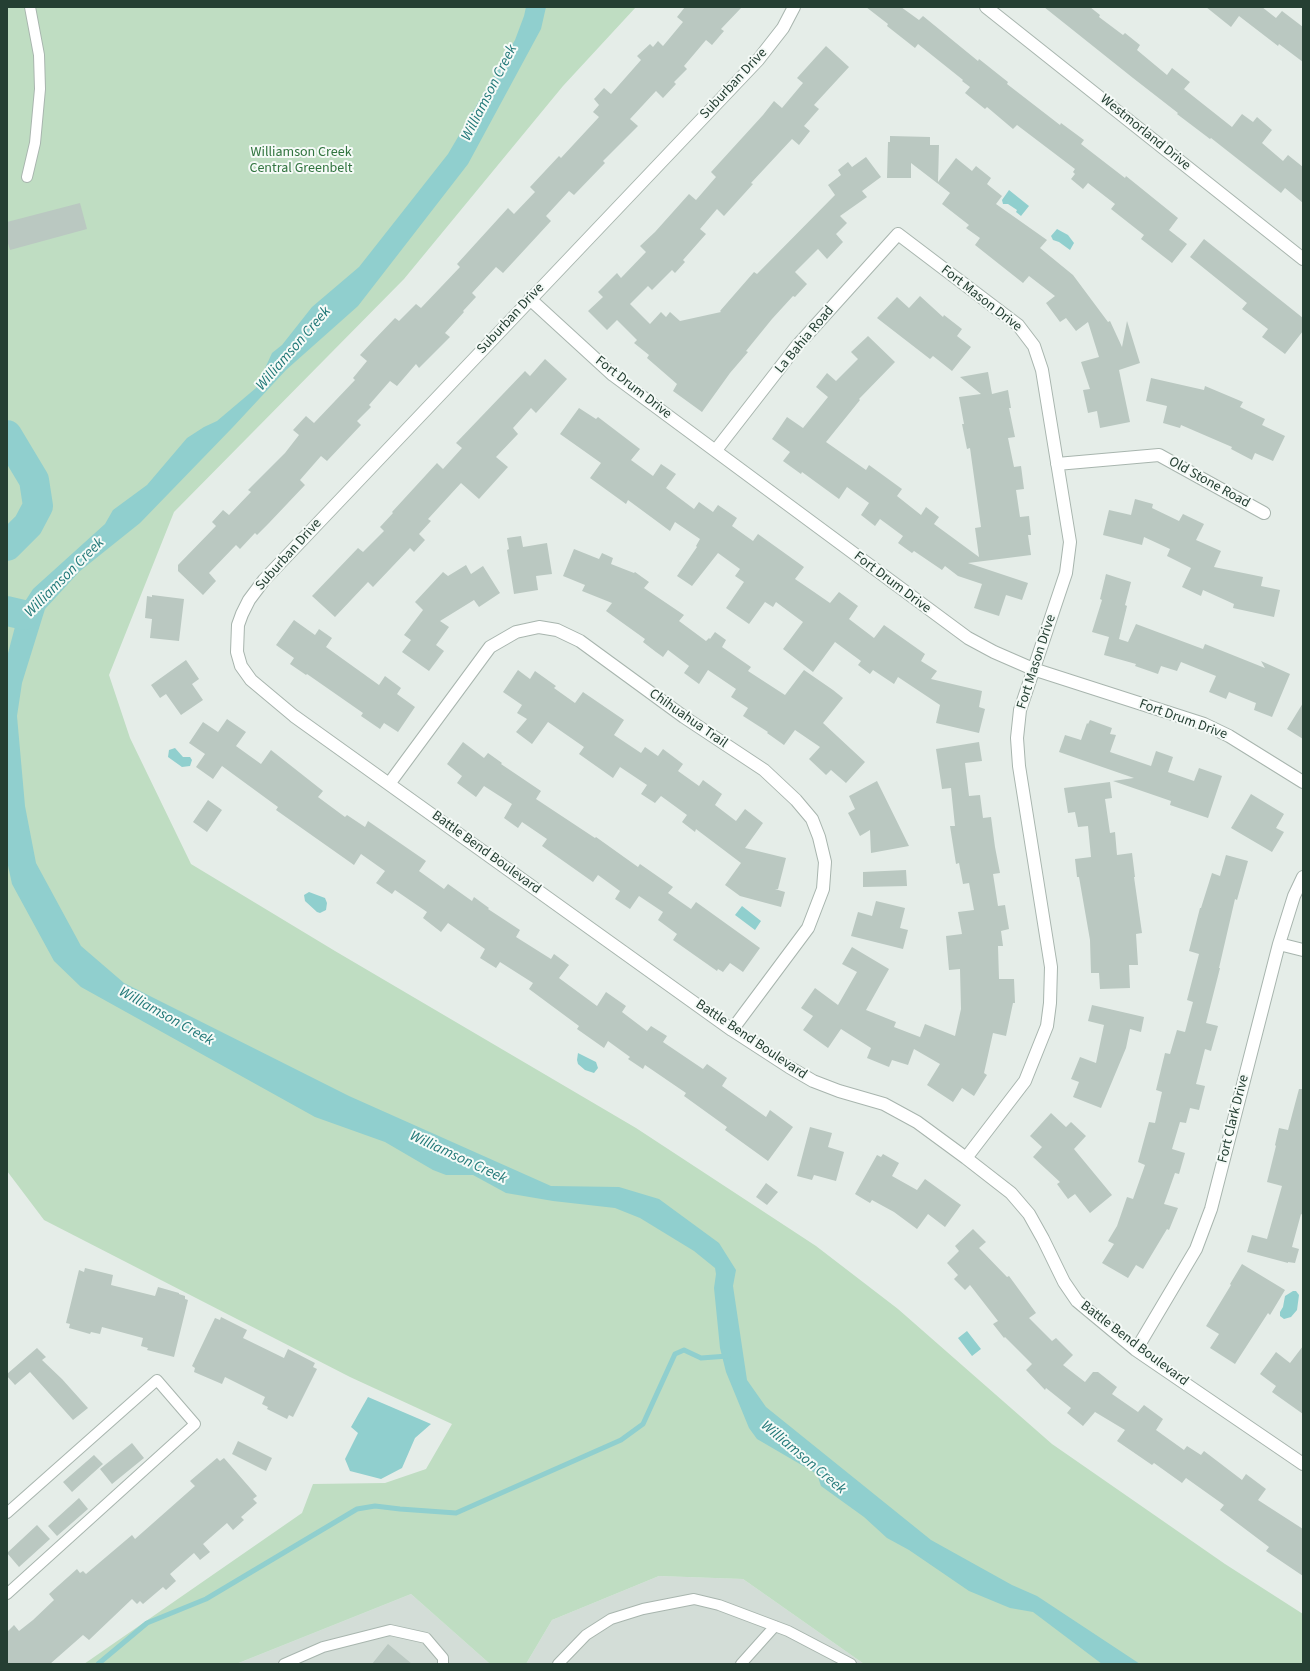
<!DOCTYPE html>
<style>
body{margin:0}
#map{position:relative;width:1310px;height:1671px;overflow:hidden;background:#e5ede8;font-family:"Source Sans 3",sans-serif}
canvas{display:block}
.frame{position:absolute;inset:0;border:8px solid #253f33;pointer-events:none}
</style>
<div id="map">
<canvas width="1310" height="1671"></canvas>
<div class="frame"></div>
</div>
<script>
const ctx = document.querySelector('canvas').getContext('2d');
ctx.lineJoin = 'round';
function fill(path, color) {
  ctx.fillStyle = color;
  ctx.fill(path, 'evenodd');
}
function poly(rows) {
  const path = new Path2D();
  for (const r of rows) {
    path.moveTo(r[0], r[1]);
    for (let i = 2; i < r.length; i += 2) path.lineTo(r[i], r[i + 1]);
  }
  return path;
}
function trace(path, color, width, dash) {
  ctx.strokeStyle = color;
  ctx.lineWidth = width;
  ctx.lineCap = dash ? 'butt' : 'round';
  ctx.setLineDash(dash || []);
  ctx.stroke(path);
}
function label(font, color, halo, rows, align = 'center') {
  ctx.font = font + ' "Source Sans 3",sans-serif';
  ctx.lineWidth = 4;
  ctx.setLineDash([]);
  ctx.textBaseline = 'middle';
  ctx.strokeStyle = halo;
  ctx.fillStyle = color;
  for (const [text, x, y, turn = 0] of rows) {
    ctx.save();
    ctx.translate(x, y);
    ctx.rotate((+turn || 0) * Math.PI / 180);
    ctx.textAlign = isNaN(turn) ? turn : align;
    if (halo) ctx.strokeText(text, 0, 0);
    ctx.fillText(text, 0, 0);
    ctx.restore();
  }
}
fill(poly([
 [659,1576,743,1579,864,1664,526,1664,552,1620],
 [411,1594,490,1664,236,1664]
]), '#d3ddd7');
fill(poly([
 [7,7,636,7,563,86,404,279,174,512,109,675,130,738,191,864,335,951,636,1128,816,1246,898,1309,1052,1444,1225,1564,1303,1614,1303,1664,864,1664,743,1579,659,1576,552,1620,526,1664,490,1664,411,1594,236,1664,84,1664,302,1513,313,1484,385,1483,426,1469,452,1424,350,1377,44,1220,7,1171]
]), '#bfddc2');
fill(poly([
 [526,7,546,7,541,29,468,164,358,306,286,370,233,427,140,523,80,571,45,609,22,683,17,716,25,806,36,863,81,946,124,983,349,1096,551,1186,619,1187,659,1199,719,1243,736,1270,733,1286,747,1380,766,1407,931,1540,1012,1585,1037,1596,1140,1664,1102,1664,1033,1612,1010,1608,969,1591,909,1550,887,1538,864,1517,821,1486,817,1474,757,1439,749,1428,726,1372,720,1348,714,1288,716,1274,715,1268,694,1251,640,1218,615,1208,553,1201,506,1193,473,1175,446,1175,433,1170,385,1142,315,1117,81,987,54,961,12,884,7,861,7,657,16,623,24,603,33,589,105,524,113,510,147,485,187,438,204,427,217,421,256,388,272,353,282,345,312,307,359,267,448,154,515,40,524,16],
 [1009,190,1029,206,1021,216,1016,212,1017,210,1008,204,1003,204,1002,200],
 [1057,229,1068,235,1074,243,1070,250,1059,242,1053,240,1051,236],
 [175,748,183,757,190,757,192,760,190,766,182,767,168,757,169,750],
 [309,892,325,898,327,903,326,910,320,913,317,912,305,901,304,895],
 [742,906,761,921,755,930,735,915],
 [578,1053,596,1062,598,1068,594,1073,585,1070,578,1064,577,1060],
 [1293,1291,1296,1291,1299,1295,1297,1310,1291,1317,1284,1319,1280,1316,1280,1312,1283,1307,1285,1296],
 [967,1331,981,1349,972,1356,958,1338],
 [368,1397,431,1424,415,1438,402,1468,381,1479,350,1471,345,1459,358,1433,351,1427]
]), '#90cfce');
trace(poly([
 [98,1664,147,1623,206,1599,357,1509,375,1506,400,1509,456,1513,621,1440,643,1424,675,1354,684,1350,701,1358,728,1356]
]), '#90cfce', 5);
trace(poly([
 [7,435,34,480,38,506,28,525,7,546],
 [7,611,24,615]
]), '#90cfce', 30);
fill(poly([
 [685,7,742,7,721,29,724,31,712,45,706,40,684,66,687,69,674,82,676,84,663,98,656,91,630,119,638,126,603,161,605,163,574,195,569,191,546,216,551,221,503,273,496,267,472,293,476,297,463,311,464,312,445,333,450,337,419,368,416,364,397,386,390,381,369,405,371,407,357,421,361,425,327,461,321,456,300,480,305,485,269,523,257,535,255,533,240,549,236,545,209,573,216,581,203,595,178,571,178,565,216,526,212,522,223,510,229,515,251,492,248,490,285,453,299,435,293,430,306,416,314,423,355,380,353,378,367,361,360,355,372,342,395,318,399,321,416,304,421,308,460,267,457,264,508,208,514,214,535,192,530,187,559,156,561,158,599,117,593,112,599,105,594,99,604,88,611,94,641,60,637,56,650,44,653,47,658,41,663,46,683,22,677,17],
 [866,7,901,7,919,20,923,16,978,61,979,59,1008,82,1007,84,1060,125,1061,123,1084,140,1081,144,1125,178,1126,176,1178,218,1169,230,1187,244,1172,263,1141,239,1144,235,1111,209,1115,204,1088,183,1083,189,1071,179,1075,174,1073,172,1075,169,1017,125,1013,129,987,107,985,109,965,93,970,87,962,81,963,80,918,44,915,48,887,26,888,24],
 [1044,7,1090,7,1100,15,1099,17,1123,35,1125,33,1140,45,1137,50,1167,75,1172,68,1190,82,1184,89,1232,127,1242,114,1253,122,1257,117,1272,130,1262,143,1283,161,1288,155,1303,167,1303,203,1285,188,1281,193,1211,138,1210,139,1177,114,1178,113,1133,78],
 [1206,7,1262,7,1276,18,1282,11,1303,27,1303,62,1279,44,1278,46,1239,16,1231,27],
 [826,46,849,67,814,105,819,109,804,126,810,131,799,145,792,139,751,183,753,184,724,216,717,209,700,229,706,234,683,260,685,262,675,273,672,270,652,290,648,286,630,304,650,324,661,312,666,317,670,312,680,321,721,312,720,311,754,272,757,274,835,195,828,185,841,175,838,170,848,162,852,167,866,157,881,177,862,191,867,197,840,216,847,223,836,234,843,242,827,259,818,249,795,272,807,284,795,297,793,296,772,319,746,351,748,352,730,373,702,412,673,391,677,384,647,358,649,355,634,343,637,340,617,320,607,330,588,311,603,297,598,292,617,273,621,278,646,252,640,246,655,232,689,194,696,200,716,177,711,172,763,115,774,101,782,108,803,83,797,78],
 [890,136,930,137,930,145,939,145,938,182,956,158,972,171,976,166,991,178,987,184,1002,196,996,204,1047,240,1040,248,1073,275,1108,322,1110,321,1122,347,1127,321,1140,363,1119,370,1130,422,1100,428,1097,411,1088,413,1083,390,1090,389,1081,362,1099,357,1088,322,1076,331,1066,318,1060,322,1046,303,1055,296,1029,276,1023,283,975,245,980,238,966,228,969,225,942,204,950,193,911,163,911,178,887,178,888,142,890,142],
 [80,203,87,229,10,250,7,240,7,222],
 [1204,239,1303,318,1303,331,1285,354,1262,337,1268,329,1242,309,1247,303,1190,257],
 [920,296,943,317,944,315,962,329,957,336,971,347,952,371,933,356,930,359,877,318,897,297,909,308],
 [868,336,895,362,859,399,860,400,826,442,866,470,869,465,902,489,897,496,921,515,926,507,939,517,934,524,979,557,975,528,981,527,970,448,967,449,962,424,964,424,959,397,981,394,960,377,988,372,992,394,1008,390,1011,408,1009,408,1015,437,1008,438,1014,467,1021,466,1024,489,1016,490,1020,517,1029,516,1031,535,1028,535,1031,555,968,563,1028,583,1022,600,1006,595,999,616,974,608,982,584,958,576,945,566,942,570,914,551,912,553,898,543,903,536,880,519,875,526,861,515,869,503,847,487,839,499,802,472,801,474,783,461,790,452,772,439,787,417,803,428,828,397,816,387,827,373,836,381,858,359,851,352],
 [545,359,567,379,536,413,531,408,513,428,518,434,496,457,508,467,479,499,461,483,428,519,431,521,419,534,425,540,414,552,410,548,373,587,368,582,335,617,312,596,358,548,363,552,384,531,380,527,393,513,392,512,437,463,443,469,462,448,456,443,525,371,530,376],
 [1151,378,1204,390,1205,386,1243,402,1240,407,1265,419,1262,425,1285,436,1273,461,1255,453,1252,460,1231,449,1232,447,1181,425,1180,428,1163,423,1167,406,1146,401],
 [579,408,596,419,598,417,640,449,631,460,653,476,661,464,676,474,666,488,694,509,699,502,713,512,718,505,737,518,732,526,753,541,758,534,804,567,795,579,817,594,830,603,839,592,858,606,849,619,874,638,884,625,925,654,921,661,937,671,931,679,982,691,979,707,985,709,979,733,936,723,940,705,898,677,894,684,873,670,870,674,858,665,861,661,835,642,813,672,783,649,803,622,776,602,773,607,765,602,749,624,726,608,744,582,735,576,740,569,718,553,692,586,677,576,697,547,696,546,700,539,675,522,670,531,628,500,626,504,590,478,601,463,560,434],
 [1135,499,1153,504,1152,508,1179,521,1183,514,1204,524,1196,540,1221,551,1214,567,1263,577,1261,586,1280,590,1274,617,1233,608,1234,604,1203,590,1201,596,1182,587,1191,568,1167,556,1170,549,1144,537,1142,545,1103,535,1109,510,1131,515],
 [521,536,523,547,547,543,552,574,536,576,538,590,514,594,507,550,509,549,507,538],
 [574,549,599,559,602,553,613,558,611,564,634,573,635,572,649,582,644,588,684,615,679,621,706,641,709,638,710,639,715,632,726,640,722,647,751,667,748,671,785,695,804,670,833,690,843,698,823,723,865,762,846,783,831,770,826,775,809,759,820,747,795,730,784,745,767,733,768,732,743,716,748,708,731,697,736,689,708,670,699,684,684,673,689,666,668,650,663,657,656,652,643,642,645,639,606,611,612,603,582,591,585,585,563,576],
 [466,565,471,574,483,566,500,593,479,607,474,600,440,621,449,627,436,645,444,651,429,671,402,652,411,640,404,635,423,610,415,602,443,572,448,576],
 [1106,574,1131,582,1125,605,1127,606,1119,639,1128,642,1136,624,1203,649,1205,644,1265,668,1261,661,1290,674,1272,717,1254,710,1256,703,1229,692,1226,699,1209,692,1216,676,1181,662,1177,671,1161,666,1158,674,1135,666,1136,664,1104,655,1109,637,1092,632,1102,600,1100,599],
 [152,595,184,599,179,641,150,638,152,619,145,618,147,596,152,597],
 [294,620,315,635,319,629,332,638,326,647,379,685,385,676,401,688,397,694,415,707,398,732,384,723,380,729,361,716,363,713,307,674,306,675,290,664,294,658,276,645],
 [186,660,199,679,192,684,203,700,181,715,166,694,160,698,151,685],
 [518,670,530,679,535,671,556,686,554,688,575,703,583,692,624,720,614,735,641,753,645,747,658,756,663,749,683,764,678,771,699,786,703,780,722,794,715,805,736,821,745,809,763,823,745,848,786,858,778,889,775,889,785,892,781,907,740,896,725,885,741,863,696,829,695,832,682,822,687,815,661,796,655,803,641,794,647,785,620,767,613,778,579,754,584,747,548,722,532,744,516,732,527,719,517,713,522,705,503,692],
 [1303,703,1303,739,1287,729],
 [227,719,246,732,236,746,261,764,271,750,323,791,318,797,345,817,347,815,365,827,368,821,426,861,419,871,444,889,448,884,472,901,474,897,489,908,488,909,520,930,516,937,551,959,554,954,569,965,559,978,597,1006,606,992,626,1006,622,1012,647,1031,651,1026,667,1036,663,1042,703,1069,707,1064,727,1078,722,1086,766,1117,770,1110,793,1127,768,1161,725,1130,727,1127,684,1096,686,1093,645,1065,643,1069,628,1059,630,1057,608,1041,604,1048,577,1029,579,1026,529,989,533,983,500,962,496,968,480,958,485,949,448,923,441,932,423,918,427,912,395,890,392,894,376,883,385,871,361,854,354,865,276,810,278,807,222,766,213,779,196,767,205,754,189,743,203,722,218,732],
 [1090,720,1112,728,1110,734,1116,735,1110,752,1151,766,1156,751,1173,757,1168,772,1194,781,1199,768,1222,776,1208,818,1170,805,1171,801,1113,781,1134,778,1059,752,1065,735,1081,740,1087,723,1088,724],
 [463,742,484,758,488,753,502,763,501,764,541,791,536,799,595,838,596,837,638,867,640,864,673,887,668,893,691,909,696,902,760,948,743,972,730,963,723,972,718,969,717,971,673,940,677,934,658,920,663,912,639,896,630,909,615,899,620,891,598,875,593,882,542,846,547,839,522,822,518,828,504,818,512,804,484,786,476,797,457,783,462,776,447,764],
 [979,742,982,761,965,763,969,796,980,795,983,818,991,817,995,847,1000,873,993,874,998,906,1005,905,1009,929,1001,931,1003,946,998,946,999,979,1014,979,1015,1003,1013,1003,1006,1036,993,1033,984,1073,987,1075,974,1096,962,1088,953,1102,927,1085,940,1064,914,1049,908,1065,892,1060,889,1067,867,1058,871,1048,841,1029,828,1048,803,1030,813,1016,801,1008,815,988,838,1005,857,972,842,964,852,947,889,969,866,1010,896,1022,894,1027,920,1037,925,1024,955,1036,961,1009,960,969,949,970,946,936,962,934,958,912,974,910,969,883,963,884,959,863,956,864,950,826,955,826,951,788,942,789,936,749],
 [877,781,909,846,871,853,870,830,860,836,848,813,855,809,849,796],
 [1110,782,1112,798,1105,799,1110,833,1115,832,1117,855,1132,853,1135,877,1134,877,1142,933,1136,934,1138,965,1129,965,1130,988,1100,989,1099,973,1091,973,1090,940,1079,877,1077,877,1075,859,1091,857,1088,826,1078,827,1075,812,1068,813,1064,788],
 [1251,794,1284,814,1276,828,1284,832,1272,852,1231,828],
 [208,800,222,810,207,832,193,822],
 [1226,855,1248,861,1237,900,1235,899,1219,968,1220,968,1206,1023,1218,1026,1211,1051,1205,1049,1196,1084,1205,1086,1199,1110,1190,1108,1186,1123,1180,1122,1172,1149,1185,1153,1179,1174,1175,1173,1164,1204,1178,1208,1169,1230,1167,1229,1143,1269,1136,1265,1128,1278,1102,1263,1114,1244,1108,1241,1117,1226,1127,1197,1133,1199,1145,1165,1138,1162,1149,1122,1155,1123,1162,1092,1156,1090,1165,1053,1170,1054,1177,1030,1185,1032,1193,1002,1187,1000,1199,954,1189,951,1200,908,1201,908,1212,873,1220,876],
 [906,870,907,886,863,887,863,872],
 [876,901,905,908,900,928,908,930,903,949,851,936,858,912,872,916],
 [1092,1005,1144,1017,1141,1032,1130,1029,1126,1048,1101,1108,1073,1097,1079,1082,1071,1079,1080,1057,1096,1063,1104,1025,1088,1021],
 [1299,1089,1303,1089,1303,1215,1301,1214,1292,1247,1299,1249,1295,1263,1288,1262,1288,1263,1247,1252,1252,1235,1267,1239,1282,1186,1267,1182,1276,1146,1275,1145,1279,1128,1288,1130],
 [1051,1113,1066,1127,1071,1122,1086,1136,1074,1149,1112,1195,1090,1213,1075,1194,1068,1199,1057,1184,1060,1182,1033,1157,1042,1147,1030,1136],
 [810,1127,832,1133,828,1147,844,1152,836,1181,814,1175,812,1180,797,1176],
 [883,1154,899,1163,892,1176,917,1190,925,1179,961,1205,945,1227,928,1214,917,1229,894,1212,872,1200,870,1203,855,1194,877,1155,881,1157],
 [766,1183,778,1192,767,1205,756,1197],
 [973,1229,986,1242,979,1248,1007,1277,1009,1276,1036,1313,1029,1318,1052,1341,1056,1338,1073,1355,1063,1365,1085,1382,1093,1372,1098,1372,1117,1387,1112,1394,1138,1412,1144,1405,1163,1419,1156,1430,1184,1450,1187,1446,1201,1455,1204,1451,1242,1480,1246,1474,1266,1489,1258,1500,1303,1529,1303,1576,1266,1551,1269,1547,1220,1510,1224,1505,1186,1478,1182,1483,1154,1463,1152,1465,1117,1441,1125,1430,1095,1412,1083,1426,1067,1413,1071,1408,1046,1388,1045,1390,1026,1370,1032,1364,1005,1337,1004,1338,993,1324,998,1321,970,1285,965,1290,954,1279,958,1275,947,1263,959,1251,955,1246],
 [1242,1264,1285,1290,1270,1315,1268,1313,1235,1364,1210,1348,1219,1334,1206,1326,1231,1285,1230,1284],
 [85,1268,113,1275,111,1285,155,1296,158,1287,179,1293,179,1294,185,1296,185,1299,188,1300,174,1357,147,1350,148,1348,141,1346,143,1338,102,1327,100,1334,91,1332,90,1334,69,1328,70,1324,66,1323,79,1270,84,1272],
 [221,1317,247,1330,243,1338,284,1358,288,1349,315,1363,313,1367,317,1369,293,1417,289,1415,287,1419,267,1409,268,1407,262,1404,265,1397,225,1377,222,1384,194,1372,195,1368,192,1366,215,1318,220,1320],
 [1303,1346,1303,1414,1272,1392,1276,1386,1260,1374,1276,1352,1290,1363],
 [37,1348,46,1357,42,1360,62,1379,88,1408,73,1420,30,1372,15,1385,7,1376,7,1374],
 [238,1441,272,1458,266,1471,232,1454],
 [132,1443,144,1458,112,1484,100,1469],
 [94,1455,103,1464,72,1492,63,1482],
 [217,1458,220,1461,224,1458,257,1496,253,1499,257,1503,241,1517,244,1520,233,1530,227,1523,203,1544,210,1552,200,1560,194,1553,170,1574,176,1581,166,1590,163,1587,143,1604,140,1601,137,1604,132,1599,89,1640,83,1635,50,1664,7,1664,7,1632,14,1625,19,1631,33,1620,54,1600,49,1594,77,1569,80,1573,83,1571,86,1574,132,1535,135,1539,195,1486,190,1481],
 [79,1498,88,1509,57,1536,48,1526],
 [37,1525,50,1539,19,1567,7,1553],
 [388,1644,412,1664,372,1664]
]), '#bac8c1');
const lane = poly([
 [27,177,35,143,40,89,39,55,30,7],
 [7,1513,157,1380,195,1424,7,1594],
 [284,1664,323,1647,390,1630,426,1638,443,1658,443,1664],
 [558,1664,586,1635,611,1619,643,1609,694,1599,719,1605,788,1631,851,1664],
 [741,1664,775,1626]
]);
const street = poly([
 [794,7,783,28,758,60,264,580,249,600,242,614,238,625,237,652,241,666,251,680,294,716,732,1030,789,1067,813,1081,839,1091,884,1104,917,1122,966,1158,1011,1193,1029,1214,1043,1239,1064,1282,1077,1301,1136,1350,1303,1464],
 [986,7,1303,259],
 [530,299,613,375,968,638,994,652,1033,669,1204,724,1229,736,1303,782],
 [716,450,796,347,898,234,1018,325,1034,346,1042,370,1070,542,1066,573,1020,710,1017,738,1019,766,1051,967,1050,1003,1047,1026,1025,1081,966,1158],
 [1057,464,1159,455,1264,513],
 [389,784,490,647,516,632,539,627,557,630,580,641,684,717,764,770,796,800,812,819,819,837,825,862,823,889,808,928,732,1030],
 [1279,944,1303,950],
 [1136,1350,1196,1249,1211,1209,1279,944,1294,896,1303,877]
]);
trace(lane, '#a8b5ae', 12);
trace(street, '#a8b5ae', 14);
trace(lane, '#fff', 10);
trace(street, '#fff', 12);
label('14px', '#253f33', '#f5faf7', [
 ["Suburban Drive",734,84,-47],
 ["Westmorland Drive",1145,133,39],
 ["Fort Mason Drive",981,299,38],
 ["Suburban Drive",511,319,-47],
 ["La Bahia Road",805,340,-50],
 ["Fort Drum Drive",633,388,38],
 ["Old Stone Road",1209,483,29],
 ["Suburban Drive",289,555,-48],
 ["Fort Drum Drive",892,583,37],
 ["Fort Mason Drive",1037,662,-72],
 ["Chihuahua Trail",688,719,35],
 ["Fort Drum Drive",1183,720,20],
 ["Battle Bend Boulevard",486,853,36],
 ["Battle Bend Boulevard",751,1040,34],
 ["Fort Clark Drive",1234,1119,-76],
 ["Battle Bend Boulevard",1134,1344,37]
]);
label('14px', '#31743f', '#f5faf7', [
 ["Williamson Creek",301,153],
 ["Central Greenbelt",301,169]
]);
label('italic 15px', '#217878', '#f5faf7', [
 ["Williamson Creek",490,93,-63],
 ["Williamson Creek",294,349,-49],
 ["Williamson Creek",65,578,-45],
 ["Williamson Creek",166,1017,29],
 ["Williamson Creek",458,1158,25],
 ["Williamson Creek",803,1458,40]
]);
</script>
